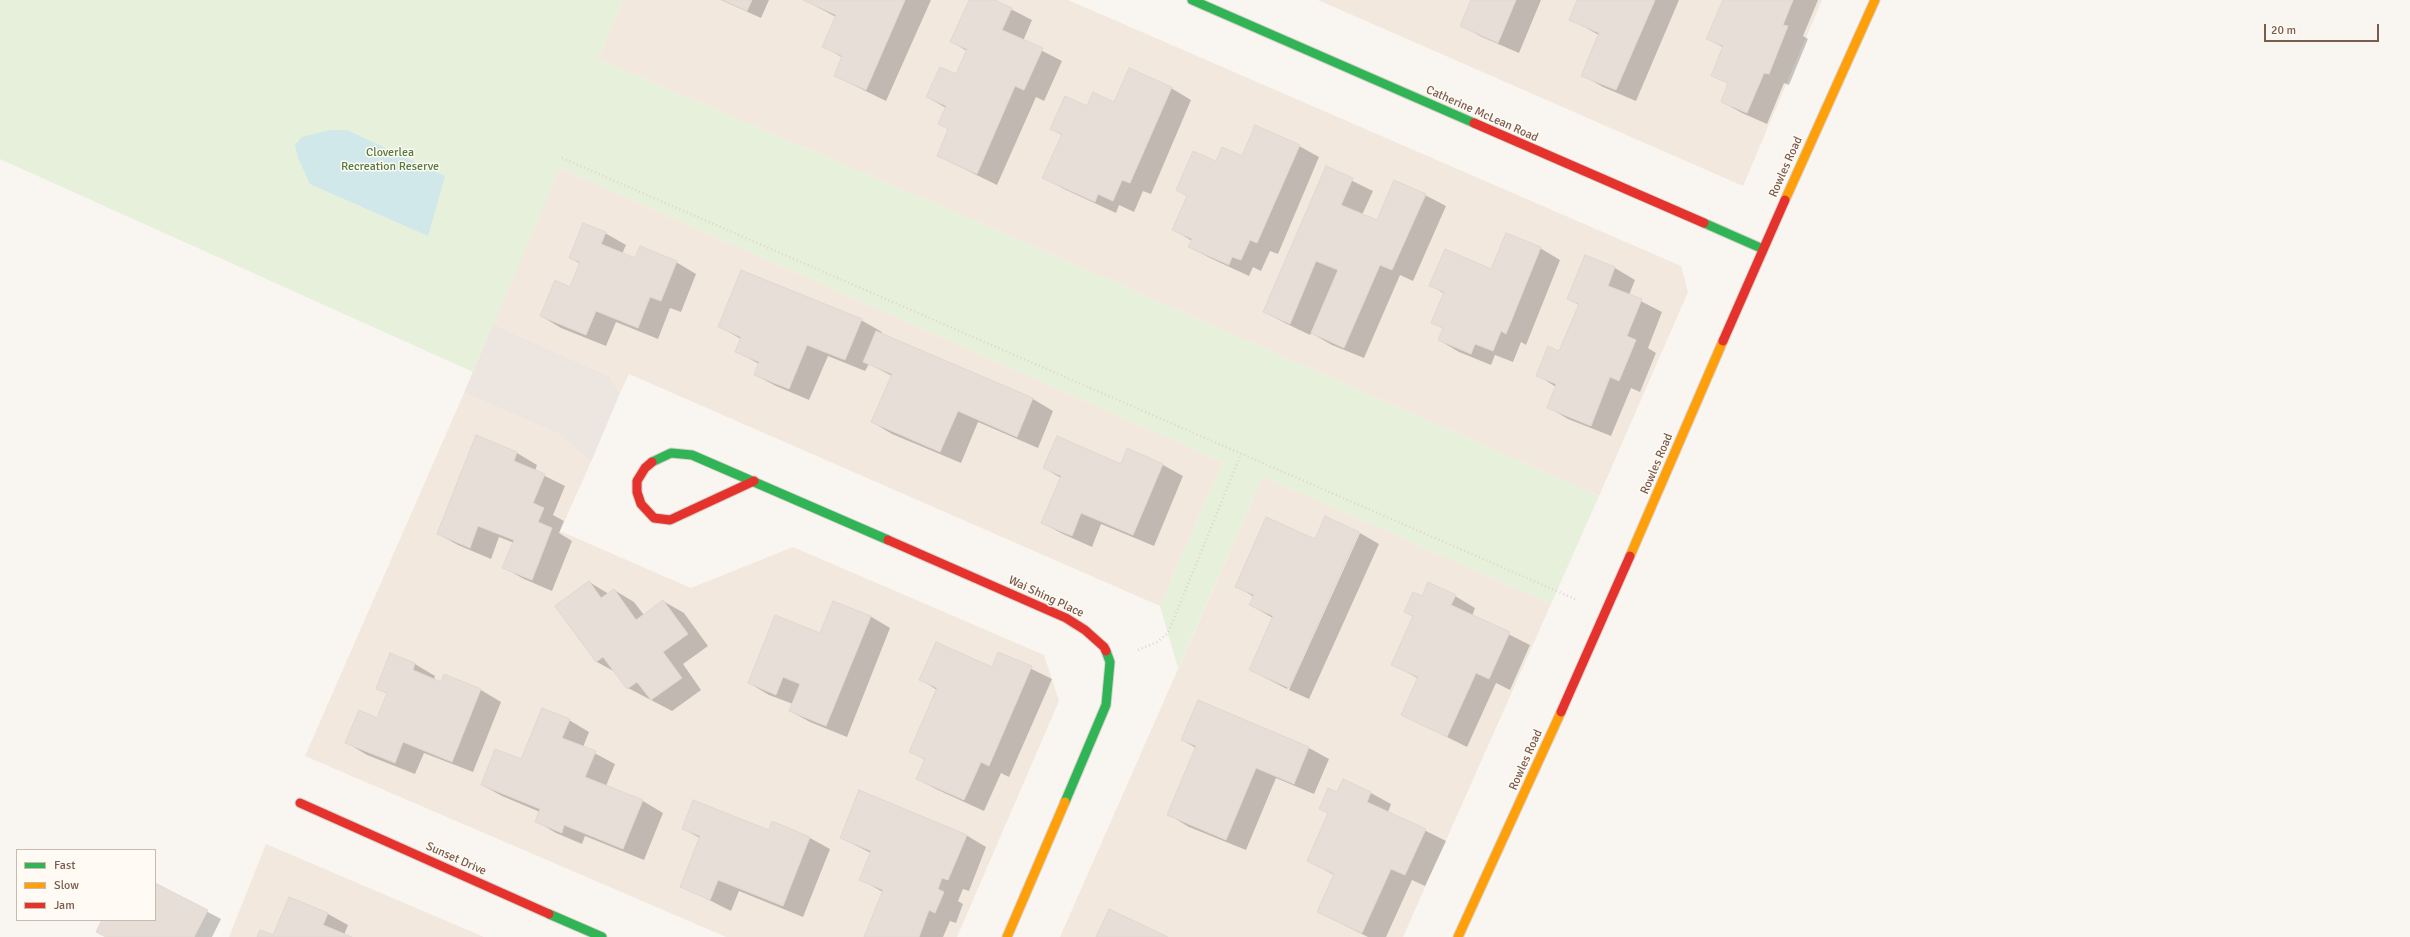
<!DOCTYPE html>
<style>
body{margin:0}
#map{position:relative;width:2410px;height:937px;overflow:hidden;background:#f9f5f0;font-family:Signika,sans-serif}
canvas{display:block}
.legend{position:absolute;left:16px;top:849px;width:140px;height:72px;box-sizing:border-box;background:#fffaf3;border:1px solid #cabbb1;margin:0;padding:5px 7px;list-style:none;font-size:12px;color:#7a5c4d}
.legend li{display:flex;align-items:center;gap:8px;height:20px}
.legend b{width:20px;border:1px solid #cabbb1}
.scale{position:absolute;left:2264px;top:24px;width:115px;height:18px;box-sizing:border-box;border:2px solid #7a5c4d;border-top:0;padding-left:5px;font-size:12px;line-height:14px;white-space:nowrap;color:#7a5c4d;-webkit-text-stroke:3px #fffaf3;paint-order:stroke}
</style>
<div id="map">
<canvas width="2410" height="937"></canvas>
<ul class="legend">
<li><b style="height:5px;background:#30b455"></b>Fast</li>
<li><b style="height:5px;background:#ff9f0a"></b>Slow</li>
<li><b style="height:5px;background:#e5322d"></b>Jam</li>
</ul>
<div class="scale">20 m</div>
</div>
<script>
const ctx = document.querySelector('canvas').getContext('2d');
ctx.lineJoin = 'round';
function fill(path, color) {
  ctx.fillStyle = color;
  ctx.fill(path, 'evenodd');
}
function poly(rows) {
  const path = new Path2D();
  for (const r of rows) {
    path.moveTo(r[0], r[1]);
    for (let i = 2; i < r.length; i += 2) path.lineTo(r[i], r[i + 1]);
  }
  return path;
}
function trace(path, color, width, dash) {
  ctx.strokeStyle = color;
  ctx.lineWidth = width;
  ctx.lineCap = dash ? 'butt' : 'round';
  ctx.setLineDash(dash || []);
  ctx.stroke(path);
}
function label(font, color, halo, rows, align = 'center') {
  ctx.font = font + ' Signika,sans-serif';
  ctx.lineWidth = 3;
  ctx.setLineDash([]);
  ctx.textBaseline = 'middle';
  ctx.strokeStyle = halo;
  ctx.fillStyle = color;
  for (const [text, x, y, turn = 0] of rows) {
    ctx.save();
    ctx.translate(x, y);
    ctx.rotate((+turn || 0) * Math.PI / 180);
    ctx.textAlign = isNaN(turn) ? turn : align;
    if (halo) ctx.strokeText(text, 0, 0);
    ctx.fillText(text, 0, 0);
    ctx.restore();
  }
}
fill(poly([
 [623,0,1068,0,1681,266,1688,292,1599,496,978,222,598,59],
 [1318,0,1822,0,1743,186],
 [560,168,1223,462,1160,606,629,374,620,393,609,376,493,324],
 [464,393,559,434,591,462,560,531,691,588,793,547,1044,655,1059,701,957,937,726,937,305,756],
 [1263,476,1551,604,1403,937,1060,937],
 [266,844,484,937,229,937]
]), '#f2e8de');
fill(poly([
 [493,324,609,376,620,393,591,462,559,434,464,393]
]), '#ede5e0');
fill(poly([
 [0,0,623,0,598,59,978,222,1599,496,1551,604,1263,476,1178,668,1160,606,1223,462,560,168,473,372,0,159]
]), '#e7f0db');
fill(poly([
 [330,130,347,130,445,176,428,236,310,184,298,158,295,145,302,137]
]), '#d0e8ea');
fill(poly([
 [721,0,769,0,761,18],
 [804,0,931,0,886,101,835,76,843,58,823,46,836,17],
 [970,0,993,0,1032,20,1023,41,1062,61,1044,101,1036,97,997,185,938,156,949,129,946,108,927,97,956,76,967,51,952,42],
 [1472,0,1541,0,1519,53,1482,37,1462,26],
 [1578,0,1679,0,1636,101,1603,87,1582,75,1599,35,1570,19],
 [1724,0,1818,0,1803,36,1808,39,1789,85,1784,83,1767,124,1742,113,1722,102,1729,84,1713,75,1724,48,1708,39],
 [1171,88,1191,100,1151,194,1143,191,1134,212,1119,205,1116,213,1064,189,1044,178,1062,135,1051,129,1087,108,1114,103],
 [1299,146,1319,157,1278,254,1270,251,1261,271,1253,267,1249,276,1210,258,1189,247,1192,241,1174,230,1217,162],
 [1326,168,1373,191,1362,215,1377,221,1425,195,1446,206,1413,281,1400,275,1364,358,1332,345,1311,333,1310,335,1285,323,1264,312],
 [605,233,626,245,622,254,635,259,676,262,696,274,681,312,670,308,658,339,616,322,606,346,561,328,541,316,571,288,581,264,570,258],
 [1540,248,1560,260,1526,345,1521,342,1513,362,1495,355,1491,365,1459,352,1439,340,1444,329,1433,323,1445,294,1431,286,1492,270],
 [1585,256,1615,268,1635,280,1629,295,1662,312,1648,348,1656,353,1640,392,1631,388,1611,436,1568,419,1548,407,1556,387,1537,375,1560,352,1579,305,1568,299],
 [861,320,882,332,880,335,1033,399,1053,411,1038,448,978,422,961,463,892,434,872,422,892,376,869,364,865,371,828,356,809,400,776,386,755,375,759,364,736,351,741,339,720,327],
 [477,437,517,453,537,465,535,471,565,486,553,515,564,521,559,533,572,541,552,591,524,579,504,568,514,543,499,537,491,559,458,545,438,534],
 [1127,450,1163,465,1183,476,1154,546,1101,524,1092,547,1063,534,1042,523,1061,478,1044,468,1121,465],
 [1326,518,1360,533,1358,533,1287,689,1250,670,1273,618,1250,605,1254,597,1236,586,1316,540],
 [1360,533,1379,544,1309,699,1289,690],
 [589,582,609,594,614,590,634,602,644,615,663,601,684,613,708,646,683,664,701,690,672,711,628,688,617,673,597,662,556,606],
 [1455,596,1475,608,1472,616,1530,645,1510,690,1496,683,1467,747,1403,715,1419,679,1392,664,1414,617,1405,612,1423,597],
 [870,616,890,628,847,737,810,722,790,711,793,704,769,695,749,683,820,635],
 [999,653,1052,679,1009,777,1001,773,984,811,938,790,917,779,925,760,910,751,937,690,921,680,993,668],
 [391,655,415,664,435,676,434,679,442,683,445,676,481,690,501,702,473,772,424,753,415,774,367,755,347,743,378,719,388,694,377,688],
 [569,720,589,732,583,747,615,764,606,786,643,801,663,813,644,860,585,836,582,844,556,833,536,821,540,812,502,796,482,785,522,761],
 [1182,740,1309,748,1329,759,1314,794,1276,778,1246,850,1189,827,1169,815,1196,748],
 [1371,793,1391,804,1388,812,1446,841,1425,886,1412,880,1386,937,1368,937,1318,912,1334,875,1308,861,1338,794],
 [773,822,810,838,830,849,803,917,739,891,731,911,681,886,700,838,683,829,769,831],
 [966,835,986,847,969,891,963,889,958,901,963,904,956,923,950,921,943,937,865,937,883,892,861,880,871,853,841,838],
 [155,884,221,919,212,937,107,937,103,920,155,920],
 [328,914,348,925,344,935,349,937,258,937,273,937]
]), '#0003');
const building = poly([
 [723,0,752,0,747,11,723,0],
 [803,0,905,0,866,90,834,76,842,56,822,47,836,15,803,0],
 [969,0,995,0,1012,8,1002,30,1043,48,1024,90,1015,86,977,174,937,156,948,129,938,124,946,106,926,97,940,67,956,74,967,49,950,42,969,0],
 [1471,0,1516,0,1498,43,1460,26,1471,0],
 [1577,0,1655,0,1616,90,1581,76,1599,33,1569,20,1577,0],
 [1723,0,1793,0,1783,25,1788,26,1769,74,1764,73,1747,113,1721,102,1728,83,1711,76,1723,46,1706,39,1723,0],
 [1129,68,1172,87,1130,183,1122,180,1113,201,1098,194,1095,202,1042,178,1062,134,1050,129,1065,96,1087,106,1093,92,1114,102,1129,68],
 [1255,125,1300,145,1257,243,1250,240,1241,260,1232,257,1229,265,1188,247,1192,239,1172,230,1187,196,1176,190,1193,151,1216,161,1222,147,1242,156,1255,125],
 [1326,166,1353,178,1341,205,1377,220,1394,180,1426,194,1392,270,1380,265,1344,348,1311,333,1338,270,1316,261,1290,324,1263,312,1326,166],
 [583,223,606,232,601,244,635,258,640,246,677,261,661,301,650,297,638,328,596,311,586,335,540,316,555,280,570,287,580,262,569,258,583,223],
 [1506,233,1541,247,1506,334,1501,331,1493,351,1475,344,1471,354,1438,340,1443,328,1431,323,1444,292,1429,286,1445,249,1491,269,1506,233],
 [1585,255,1615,267,1608,286,1642,299,1627,336,1636,340,1619,381,1610,377,1591,426,1547,408,1556,384,1536,376,1548,346,1559,351,1579,304,1567,299,1585,255],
 [741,270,862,319,845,360,807,345,789,389,754,375,759,362,735,352,741,337,718,327,741,270],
 [876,331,1033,398,1017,437,958,411,940,452,871,422,892,374,863,362,876,331],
 [476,435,517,452,514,461,545,474,533,503,544,508,538,522,552,528,532,580,502,568,514,540,478,526,470,548,437,534,476,435],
 [1057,436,1121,464,1127,448,1163,464,1133,535,1081,513,1072,536,1041,523,1061,476,1043,468,1057,436],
 [1325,516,1359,532,1289,688,1249,670,1273,616,1249,605,1254,595,1235,587,1266,517,1315,539,1325,516],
 [589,581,601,598,614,589,636,620,663,600,688,634,663,652,682,678,651,700,637,682,627,689,603,657,596,662,555,606,589,581],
 [1428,582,1456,595,1451,605,1510,632,1489,679,1476,673,1447,737,1401,715,1418,677,1391,665,1413,616,1404,612,1413,592,1422,596,1428,582],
 [833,601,871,616,826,726,789,711,800,684,783,677,776,695,748,683,775,615,820,633,833,601],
 [936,642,992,667,998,652,1032,666,989,766,981,762,964,800,916,779,925,759,909,752,937,688,919,680,936,642],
 [390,653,415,663,413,670,441,682,444,674,481,689,452,762,403,742,395,763,345,743,359,710,377,718,387,693,376,689,390,653],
 [1198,700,1309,747,1294,784,1256,768,1226,840,1167,815,1196,746,1181,740,1198,700],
 [542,708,570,719,562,738,596,751,585,777,643,800,623,849,564,825,562,833,535,822,540,809,481,785,495,749,521,759,542,708],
 [1343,779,1371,792,1367,802,1426,829,1405,875,1391,869,1362,933,1317,912,1334,874,1307,861,1328,813,1319,809,1328,788,1337,792,1343,779],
 [859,790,967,835,948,880,942,878,938,889,944,892,935,913,929,910,919,937,864,937,883,890,859,880,871,851,840,838,859,790],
 [693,800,769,830,772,821,810,837,783,906,718,880,710,900,680,887,700,836,682,829,693,800],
 [155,883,208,910,194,937,106,937,96,932,102,920,155,920,155,883],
 [289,897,328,913,323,925,352,937,257,937,260,930,273,935,289,897],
 [1109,909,1168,937,1096,937,1109,909]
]);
fill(building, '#e6ded7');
trace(building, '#e2d8d2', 1);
const fast = poly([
 [1192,0,1474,123],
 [1704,223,1763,249],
 [652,462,671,453,692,455,888,540],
 [1065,802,1106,705,1110,662,1106,651],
 [549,914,602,937]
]);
const slow = poly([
 [1785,200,1875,0],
 [1630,556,1723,341],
 [1007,937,1065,802],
 [1458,937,1561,712]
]);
const jam = poly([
 [1474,123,1704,223],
 [1723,341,1785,200],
 [652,462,645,468,637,481,637,492,641,504,654,518,670,520,754,481],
 [888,540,1066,618,1085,630,1104,647,1106,651],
 [1561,712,1630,556],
 [300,803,549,914]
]);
trace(fast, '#d9d2cb', 11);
trace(slow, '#d9d2cb', 11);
trace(jam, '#d9d2cb', 11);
trace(poly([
 [562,158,1575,599],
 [1138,650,1157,642,1168,633,1241,454]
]), '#dcd5d0', 2.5, [1, 3]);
trace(fast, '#30b455', 9);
trace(slow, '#ff9f0a', 9);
trace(jam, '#e5322d', 9);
label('12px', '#7a5c4d', '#fffaf3', [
 ["Catherine McLean Road",1482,114,24],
 ["Rowles Road",1786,167,-66],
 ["Rowles Road",1657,464,-67],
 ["Wai Shing Place",1046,597,25],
 ["Rowles Road",1526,760,-66],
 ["Sunset Drive",456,859,24]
]);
label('12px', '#537a41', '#fffaf3', [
 ["Cloverlea",390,153],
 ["Recreation Reserve",390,167]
]);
</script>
